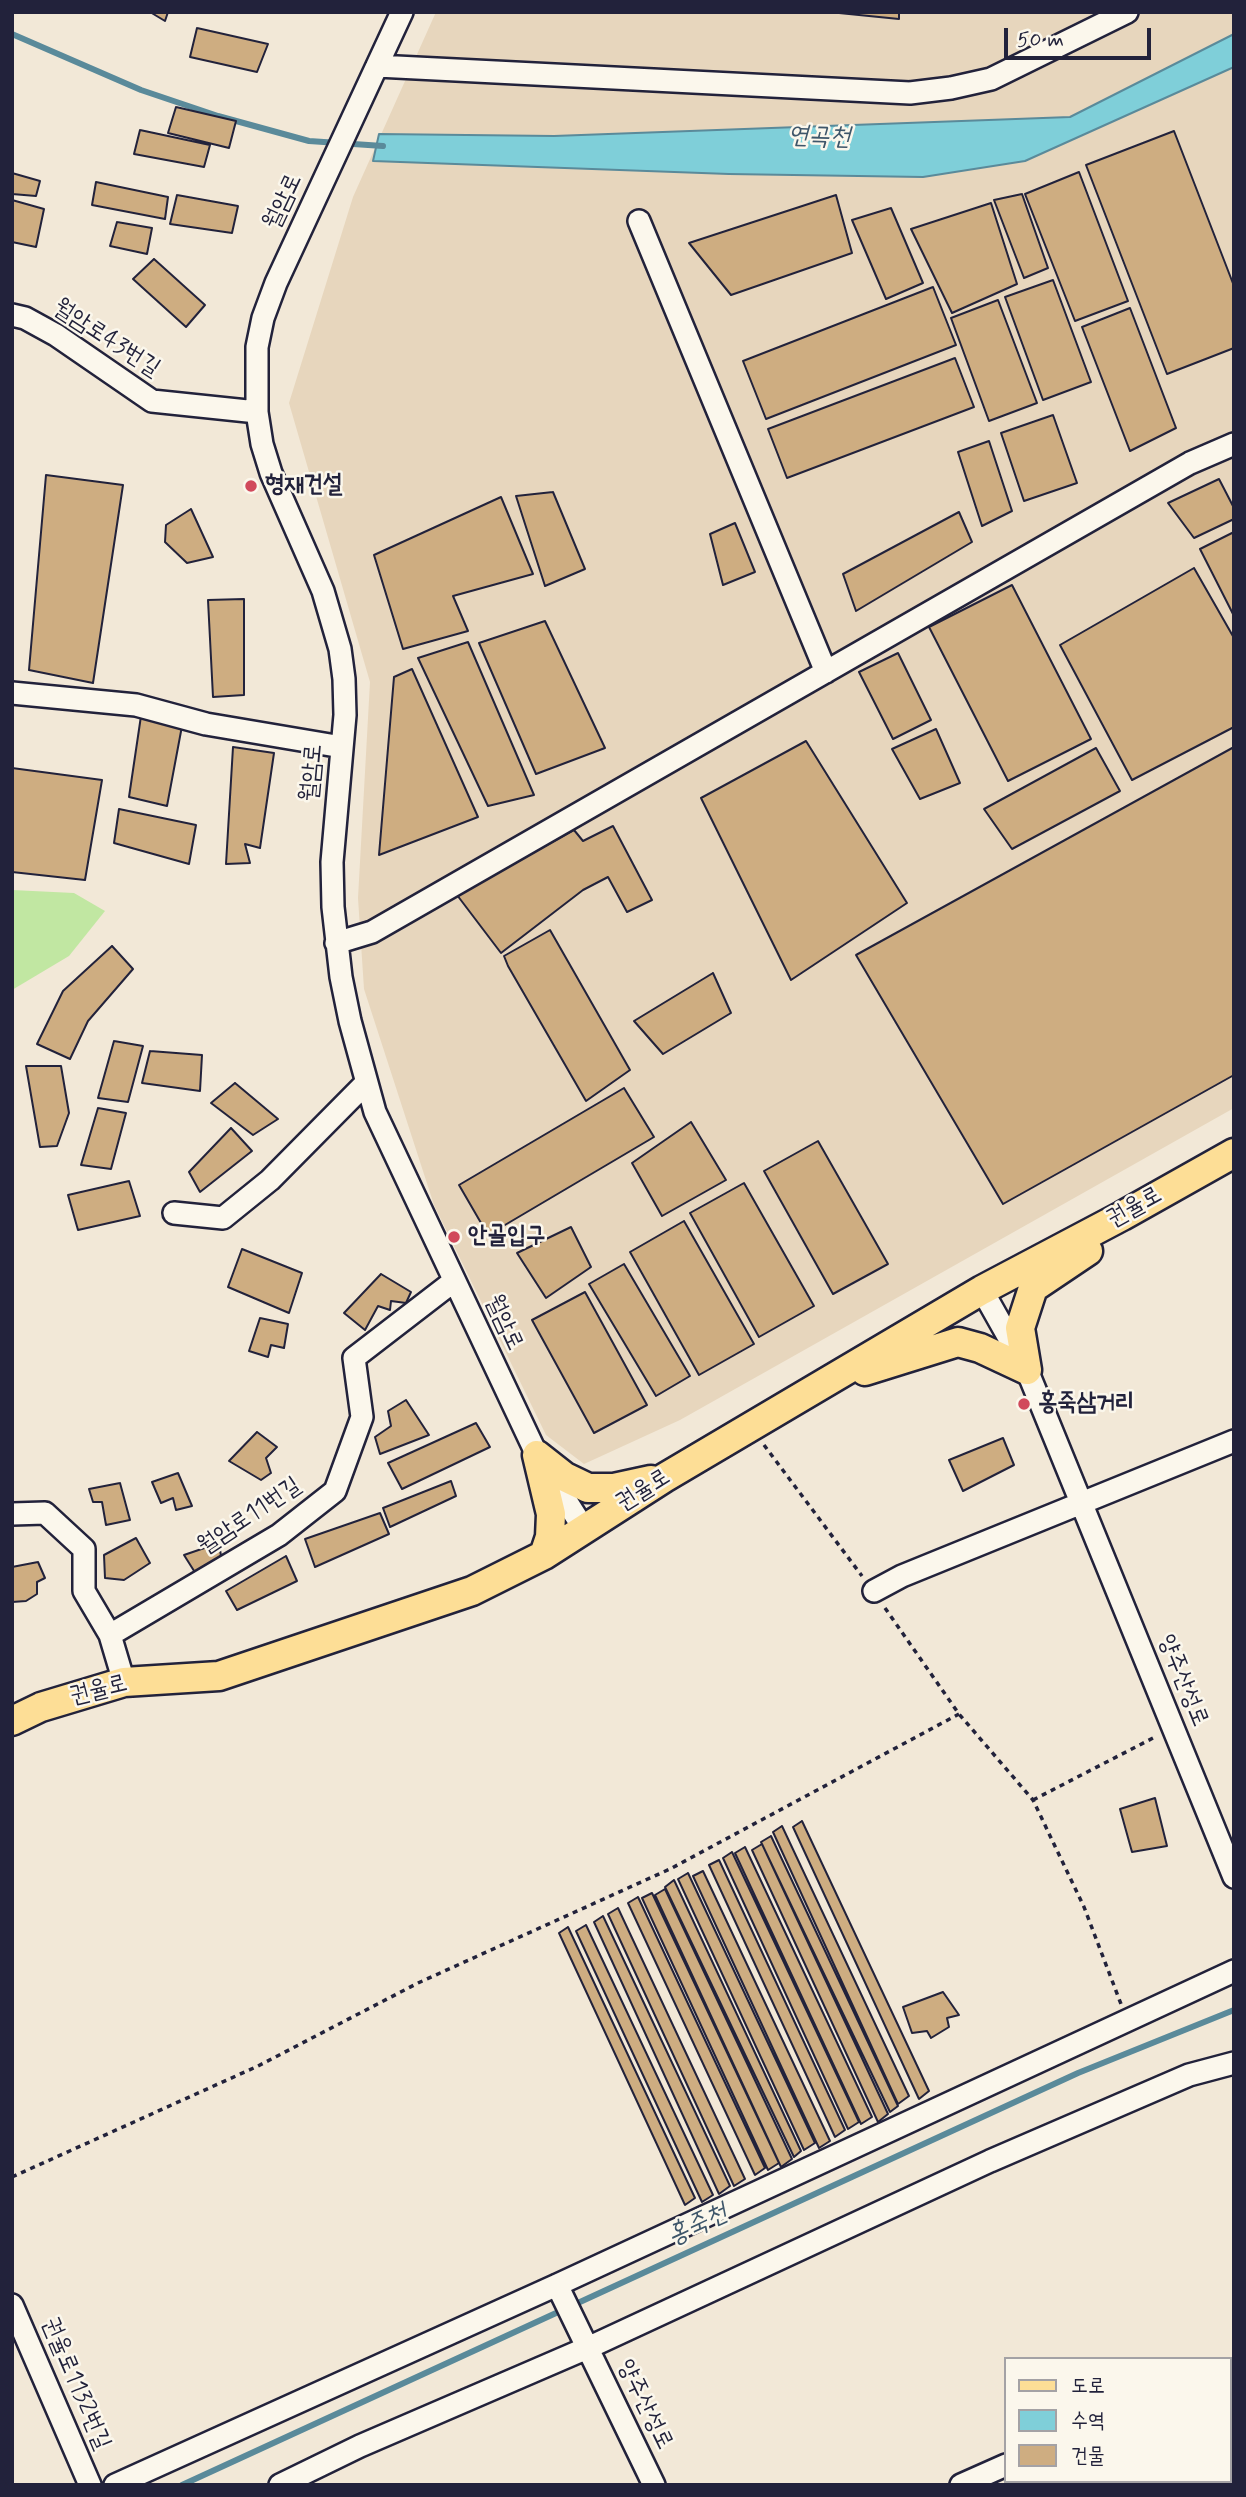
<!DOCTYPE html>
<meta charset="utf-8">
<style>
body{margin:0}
#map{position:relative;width:1246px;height:2497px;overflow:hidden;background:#f2e8d7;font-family:Mynerve,"Poor Story",sans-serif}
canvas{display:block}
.frame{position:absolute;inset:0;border:14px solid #22223b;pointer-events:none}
.legend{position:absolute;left:1004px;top:2357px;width:228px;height:126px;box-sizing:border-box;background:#fbf7ec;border:2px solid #a4a2a5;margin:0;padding:9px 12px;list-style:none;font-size:21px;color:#22223b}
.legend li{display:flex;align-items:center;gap:14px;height:35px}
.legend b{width:35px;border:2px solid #a4a2a5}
.scale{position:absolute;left:1004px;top:28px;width:147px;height:32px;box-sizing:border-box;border:4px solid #22223b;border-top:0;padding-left:9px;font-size:21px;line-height:24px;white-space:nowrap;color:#22223b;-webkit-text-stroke:5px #fbf7ec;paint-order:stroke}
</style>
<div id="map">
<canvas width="1246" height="2497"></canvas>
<div class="frame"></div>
<ul class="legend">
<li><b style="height:9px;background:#fdde96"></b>도로</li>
<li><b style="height:19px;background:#7fcfd9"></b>수역</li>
<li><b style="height:19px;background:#cead81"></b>건물</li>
</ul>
<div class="scale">50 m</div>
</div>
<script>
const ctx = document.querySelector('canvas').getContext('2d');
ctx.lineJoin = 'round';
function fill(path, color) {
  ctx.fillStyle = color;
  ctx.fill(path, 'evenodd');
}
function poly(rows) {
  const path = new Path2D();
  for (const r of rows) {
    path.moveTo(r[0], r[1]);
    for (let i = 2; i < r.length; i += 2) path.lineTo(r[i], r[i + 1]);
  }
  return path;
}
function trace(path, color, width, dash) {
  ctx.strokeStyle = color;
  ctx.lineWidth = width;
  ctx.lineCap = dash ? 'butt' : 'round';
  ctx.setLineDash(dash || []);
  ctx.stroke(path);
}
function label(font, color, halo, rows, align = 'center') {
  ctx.font = font + ' Mynerve,"Poor Story",sans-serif';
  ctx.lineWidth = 5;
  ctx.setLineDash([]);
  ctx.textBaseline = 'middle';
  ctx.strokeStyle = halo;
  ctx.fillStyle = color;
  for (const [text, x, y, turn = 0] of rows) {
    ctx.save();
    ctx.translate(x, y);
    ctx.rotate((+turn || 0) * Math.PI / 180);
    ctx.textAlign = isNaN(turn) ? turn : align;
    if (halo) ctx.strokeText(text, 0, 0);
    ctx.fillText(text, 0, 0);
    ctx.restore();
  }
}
fill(poly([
 [436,12,1234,12,1234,1108,680,1420,584,1464,546,1435,434,1205,364,989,358,898,370,682,289,403,353,197],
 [1008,2481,1216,2481,1218,2485,1000,2485]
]), '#e7d6bd');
fill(poly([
 [12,890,74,893,105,911,69,956,12,990]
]), '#c1e7a2');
const water = poly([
 [1234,34,1234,67,1025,161,923,177,729,174,373,161,379,134,554,136,1070,117,1234,34]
]);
fill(water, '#7fcfd9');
trace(water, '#5a8a9a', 2);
trace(poly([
 [12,34,141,90,218,116,309,141,383,146],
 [182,2485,1078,2073,1234,2010]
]), '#5a8a9a', 6);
const building = poly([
 [150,12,168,12,165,21,150,12],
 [829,12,899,12,899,19,829,12],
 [197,28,268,44,257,72,190,57,197,28],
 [176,107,236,121,229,148,168,133,176,107],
 [140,130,210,145,204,167,134,154,140,130],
 [1174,131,1234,286,1234,348,1167,374,1086,165,1174,131],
 [1079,172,1128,301,1075,321,1025,194,1079,172],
 [12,173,40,181,36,196,12,194,12,173],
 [96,182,168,197,165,219,92,205,96,182],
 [1022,194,1048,268,1024,278,994,200,1022,194],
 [177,195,238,206,232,233,170,224,177,195],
 [836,195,852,253,731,295,689,243,836,195],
 [12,200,44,209,36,247,12,242,12,200],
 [991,203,1017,284,952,313,911,229,991,203],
 [891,208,923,283,886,299,852,220,891,208],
 [117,222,152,228,147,254,110,246,117,222],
 [154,259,205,305,186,327,133,279,154,259],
 [1053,280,1091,382,1043,400,1005,297,1053,280],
 [933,287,956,345,766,419,743,361,933,287],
 [998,300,1037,403,989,421,951,318,998,300],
 [1130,308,1176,428,1130,451,1082,327,1130,308],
 [955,358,974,407,787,478,768,429,955,358],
 [1053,415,1077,483,1024,501,1001,433,1053,415],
 [989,441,1012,511,982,526,958,452,989,441],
 [46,475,123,485,93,683,29,670,46,475],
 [1219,479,1234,508,1234,519,1194,538,1168,503,1219,479],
 [553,492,585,569,545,586,516,496,553,492],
 [501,497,533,574,453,596,468,631,403,649,374,555,501,497],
 [191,509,213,557,187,563,165,542,166,525,191,509],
 [959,512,972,542,856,611,843,574,959,512],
 [735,523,755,572,723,585,710,534,735,523],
 [1234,532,1234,616,1200,549,1234,532],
 [1194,568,1234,638,1234,727,1132,780,1060,645,1194,568],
 [1012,585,1091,739,1008,781,929,627,1012,585],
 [244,599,244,695,213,697,208,600,244,599],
 [545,621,605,748,536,774,479,643,545,621],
 [468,642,534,795,488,806,418,658,468,642],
 [898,653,931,720,893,739,859,672,898,653],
 [412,669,478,817,379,855,394,677,412,669],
 [141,716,182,726,167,806,129,797,141,716],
 [936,729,960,783,920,799,892,749,936,729],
 [806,741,907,903,791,980,701,798,806,741],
 [233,747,274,753,260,848,245,844,250,863,226,864,233,747],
 [1234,747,1234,1075,1003,1204,856,955,1234,747],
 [1096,748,1120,791,1012,849,984,809,1096,748],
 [12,768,102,780,85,880,12,872,12,768],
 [119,809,196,825,189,864,114,843,119,809],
 [613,826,652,900,627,912,608,877,583,890,501,953,457,895,574,830,583,841,613,826],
 [550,930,630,1070,586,1101,508,966,504,956,550,930],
 [112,946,133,969,88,1021,70,1059,37,1044,63,991,112,946],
 [713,973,731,1013,663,1054,634,1021,713,973],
 [114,1041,143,1046,128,1102,98,1098,114,1041],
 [150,1051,202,1055,200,1091,142,1083,150,1051],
 [26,1066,61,1066,69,1113,57,1146,40,1147,26,1066],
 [235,1083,278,1119,253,1135,211,1103,235,1083],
 [624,1088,654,1137,488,1235,459,1185,624,1088],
 [98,1108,126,1113,111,1169,81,1165,98,1108],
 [691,1122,726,1180,662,1216,632,1163,691,1122],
 [231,1128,252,1151,200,1192,189,1172,231,1128],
 [818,1141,888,1264,833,1294,764,1171,818,1141],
 [129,1181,140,1216,78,1230,68,1195,129,1181],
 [744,1183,814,1306,759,1337,690,1213,744,1183],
 [684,1221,754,1344,699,1375,630,1252,684,1221],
 [571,1227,591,1267,546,1298,517,1253,571,1227],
 [242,1249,302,1273,289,1313,228,1287,242,1249],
 [624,1264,690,1376,656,1396,589,1284,624,1264],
 [381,1274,411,1292,406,1303,391,1301,390,1310,378,1306,365,1330,344,1313,381,1274],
 [585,1292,647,1405,594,1433,532,1320,585,1292],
 [260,1318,288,1324,284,1348,271,1345,268,1357,249,1351,260,1318],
 [406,1400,429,1435,380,1454,375,1437,391,1426,388,1411,406,1400],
 [476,1423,490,1447,402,1489,388,1463,476,1423],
 [257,1432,277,1447,266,1458,271,1473,261,1480,229,1461,257,1432],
 [1003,1438,1014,1465,963,1491,949,1460,1003,1438],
 [178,1473,192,1506,176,1510,173,1498,161,1503,152,1482,178,1473],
 [451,1481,456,1496,390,1527,383,1508,451,1481],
 [120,1483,130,1520,106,1525,102,1502,93,1502,89,1489,120,1483],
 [380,1513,389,1534,315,1567,305,1539,380,1513],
 [136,1538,150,1563,124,1580,105,1578,104,1555,136,1538],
 [219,1543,221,1556,196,1574,184,1555,219,1543],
 [286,1556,297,1581,237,1610,226,1591,286,1556],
 [38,1562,45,1578,37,1582,37,1594,26,1601,12,1602,12,1567,38,1562],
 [1155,1798,1167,1846,1132,1852,1120,1809,1155,1798],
 [802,1821,929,2091,919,2099,793,1827,802,1821],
 [782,1826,909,2096,898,2104,773,1832,782,1826],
 [771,1836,898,2106,890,2112,761,1842,771,1836],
 [762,1844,888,2114,878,2122,752,1850,762,1844],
 [745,1847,872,2117,861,2124,735,1853,745,1847],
 [732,1852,859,2122,848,2129,723,1858,732,1852],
 [719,1860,845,2130,835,2137,709,1865,719,1860],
 [703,1871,830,2141,819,2148,693,1876,703,1871],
 [688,1873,815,2143,804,2150,678,1879,688,1873],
 [674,1880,801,2151,794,2157,665,1887,674,1880],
 [665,1889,792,2159,781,2167,655,1895,665,1889],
 [652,1893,779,2163,768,2170,642,1898,652,1893],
 [638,1897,765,2168,755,2175,628,1903,638,1897],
 [618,1908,745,2179,734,2186,608,1914,618,1908],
 [603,1916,730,2186,719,2194,594,1922,603,1916],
 [586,1925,713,2195,702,2202,576,1931,586,1925],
 [568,1927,695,2198,685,2205,559,1933,568,1927],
 [943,1992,959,2015,947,2018,949,2027,931,2038,927,2031,912,2033,903,2007,943,1992],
 [1234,2411,1234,2443,1233,2443,1230,2442,1230,2417,1234,2411]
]);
fill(building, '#cead81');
trace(building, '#22223b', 2);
const minor = poly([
 [402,12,276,283,263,318,257,347,257,412,262,444,271,473,323,591,340,649,344,679,345,715,332,862,333,907,341,977,350,1021,375,1112,537,1455,584,1529],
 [377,66,910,93,951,88,991,79,1127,12],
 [639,221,826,672],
 [12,315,25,318,56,335,152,401,257,412],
 [12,693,136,705,206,724,342,747],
 [336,943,372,932,1190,463,1234,444],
 [174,1213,223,1218,270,1180,366,1083],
 [982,1290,1027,1370,1234,1877],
 [12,1514,45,1513,84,1549,84,1591,110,1635,124,1682],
 [874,1591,902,1576,1234,1441],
 [110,1635,279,1535,335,1491,362,1417,354,1358,454,1281],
 [557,2285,654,2485],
 [12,2305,90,2485],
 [1230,2385,1234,2384],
 [115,2485,557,2285,1234,1971],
 [280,2485,360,2446,594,2345,990,2161,1189,2075,1234,2063],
 [961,2485,1006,2465]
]);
const major = poly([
 [1027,1370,1020,1328,1033,1288,1088,1251],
 [865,1371,958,1342,980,1348,1027,1370],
 [537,1455,565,1477,588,1488,614,1488,651,1480],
 [537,1455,551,1514,550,1537,544,1555],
 [12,1721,41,1707,124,1682,219,1676,472,1591,544,1555,664,1478,982,1290,1122,1216,1234,1153]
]);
trace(minor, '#22223b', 26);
trace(major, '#22223b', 33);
trace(poly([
 [764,1445,862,1576],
 [885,1608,959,1714,1033,1800,1084,1907,1121,2004],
 [1033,1800,1155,1737],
 [12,2177,258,2066,418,1983,670,1869,959,1714]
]), '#22223b', 3.5, [5, 5]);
trace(minor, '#fbf7ec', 21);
trace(major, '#fdde96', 28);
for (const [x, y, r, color] of [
 [251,486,7,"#d1495b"],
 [454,1237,7,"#d1495b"],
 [1024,1404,7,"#d1495b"]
]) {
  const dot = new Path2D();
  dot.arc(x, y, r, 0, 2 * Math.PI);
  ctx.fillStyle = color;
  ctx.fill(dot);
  trace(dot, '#fbf7ec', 2.5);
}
label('24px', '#22223b', '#fbf7ec', [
 ["월암로",284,202,-65],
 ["월암로43번길",106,339,33],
 ["월암로",313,773,-85],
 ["권율로",1135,1208,-29],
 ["월암로",503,1323,65],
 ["권율로",644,1491,-32],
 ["월암로11번길",250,1517,-34],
 ["양주산성로",1182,1681,68],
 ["권율로",99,1691,-14],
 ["권율로1132번길",75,2384,67],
 ["양주산성로",644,2405,64]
]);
label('bold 24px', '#22223b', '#fbf7ec', [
 ["형재건설",265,486],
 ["안골입구",468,1237],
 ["홍죽삼거리",1038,1404]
], 'left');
label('italic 26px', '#3e566a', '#fbf7ec', [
 ["연곡천",819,138,2],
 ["홍죽천",698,2226,-25]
]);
</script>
